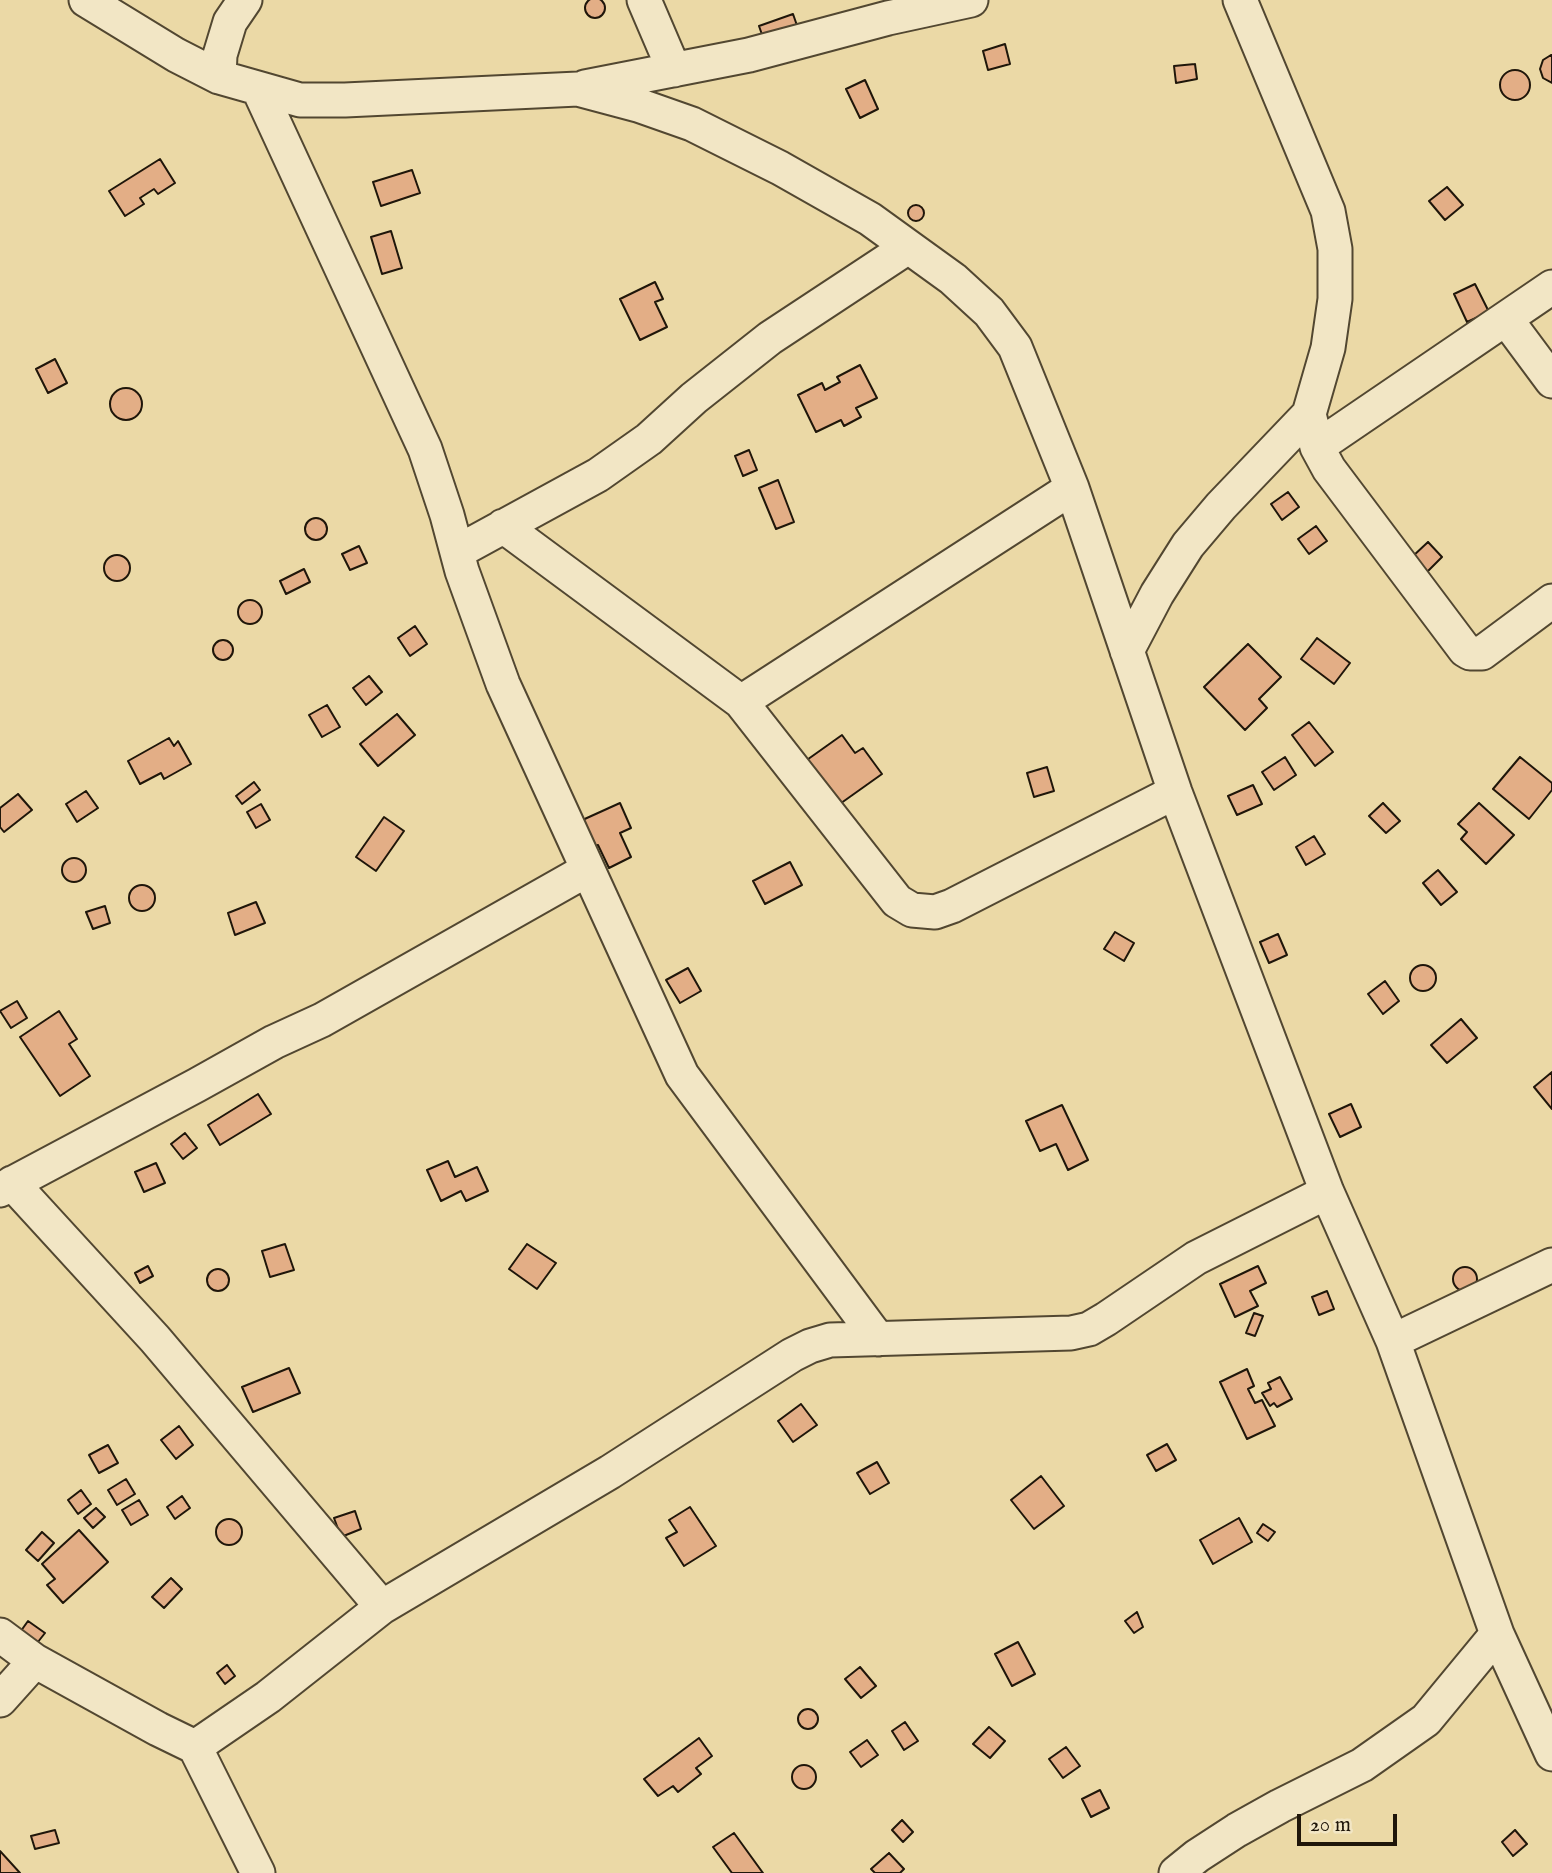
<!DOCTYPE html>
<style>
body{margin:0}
#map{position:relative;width:1552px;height:1873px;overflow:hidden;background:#ebd9a6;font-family:"IM FELL English",serif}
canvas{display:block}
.scale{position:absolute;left:1297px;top:1814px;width:100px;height:32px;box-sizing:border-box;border:4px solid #1f160a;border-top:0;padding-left:9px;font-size:21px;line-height:24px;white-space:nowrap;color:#1f160a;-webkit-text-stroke:5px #f2e6c5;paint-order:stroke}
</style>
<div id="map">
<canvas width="1552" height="1873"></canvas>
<div class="scale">20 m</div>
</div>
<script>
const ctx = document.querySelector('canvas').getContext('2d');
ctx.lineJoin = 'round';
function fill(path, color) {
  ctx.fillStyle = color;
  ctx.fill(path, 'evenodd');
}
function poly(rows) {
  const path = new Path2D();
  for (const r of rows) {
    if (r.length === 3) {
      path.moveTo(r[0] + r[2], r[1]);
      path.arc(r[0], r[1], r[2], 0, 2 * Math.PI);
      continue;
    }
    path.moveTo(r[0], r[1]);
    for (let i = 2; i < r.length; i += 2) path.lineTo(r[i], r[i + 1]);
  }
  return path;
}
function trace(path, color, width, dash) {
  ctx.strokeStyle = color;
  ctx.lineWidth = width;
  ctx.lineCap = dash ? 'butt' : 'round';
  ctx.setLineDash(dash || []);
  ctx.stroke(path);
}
const building = poly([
 [595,8,10],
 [793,14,801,37,767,49,759,26,793,14],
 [1005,44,1010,64,988,70,983,51,1005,44],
 [1551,55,1552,55,1552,83,1543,78,1540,69,1543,60,1551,55],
 [1195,64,1197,79,1176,83,1174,66,1195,64],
 [1515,85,15],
 [865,80,878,109,860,118,846,89,865,80],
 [160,159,175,183,158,194,154,189,140,198,144,204,125,216,109,191,160,159],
 [412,170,420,193,381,206,373,182,412,170],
 [1447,187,1463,205,1445,220,1429,201,1447,187],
 [916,213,8],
 [391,231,402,268,382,274,371,237,391,231],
 [655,282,663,299,655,302,667,327,640,340,620,299,655,282],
 [1475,284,1489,312,1467,322,1454,294,1475,284],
 [55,359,67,383,48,393,36,369,55,359],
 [860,365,877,398,856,408,861,417,844,426,841,420,816,432,798,395,822,383,825,390,840,382,837,377,860,365],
 [126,404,16],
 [749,450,757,470,743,476,735,456,749,450],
 [778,480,794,522,776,529,759,488,778,480],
 [1288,492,1299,507,1282,520,1271,504,1288,492],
 [316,529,11],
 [1316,526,1327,541,1309,554,1298,539,1316,526],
 [1428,542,1442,557,1427,572,1412,557,1428,542],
 [359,546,367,563,350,570,342,554,359,546],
 [117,568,13],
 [304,569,310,582,286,594,280,581,304,569],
 [250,612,12],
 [415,626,427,644,410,656,398,638,415,626],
 [1317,638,1350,663,1334,684,1301,659,1317,638],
 [223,650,10],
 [1248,644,1281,677,1259,699,1267,708,1245,730,1204,687,1248,644],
 [369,676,382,692,366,705,353,688,369,676],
 [327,705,340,727,322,737,309,715,327,705],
 [397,714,415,735,378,766,360,744,397,714],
 [1309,722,1333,752,1315,766,1292,735,1309,722],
 [842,735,855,753,863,748,882,774,837,806,804,762,842,735],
 [169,738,174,746,178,741,191,764,164,779,161,773,140,784,128,761,169,738],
 [1285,757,1296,775,1274,790,1262,772,1285,757],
 [1520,757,1552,783,1552,790,1529,819,1493,789,1520,757],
 [1047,767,1054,791,1034,797,1027,773,1047,767],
 [254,782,260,790,242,804,236,796,254,782],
 [1253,785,1262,804,1237,815,1228,796,1253,785],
 [86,791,98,808,77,822,66,804,86,791],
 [18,794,32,810,4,832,0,827,0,808,18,794],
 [620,803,631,828,620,833,631,857,609,868,598,845,590,849,578,822,620,803],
 [1383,803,1400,821,1386,833,1369,816,1383,803],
 [1479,803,1514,835,1486,864,1461,839,1467,832,1458,824,1479,803],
 [261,804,270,820,256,828,247,812,261,804],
 [384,817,404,831,376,871,356,857,384,817],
 [1314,836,1325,854,1306,865,1296,847,1314,836],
 [74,870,12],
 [790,862,802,885,765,904,753,881,790,862],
 [1438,870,1457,892,1441,905,1423,883,1438,870],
 [142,898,13],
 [256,902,265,923,235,935,228,913,256,902],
 [105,906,110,923,93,929,86,912,105,906],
 [1115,932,1134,943,1124,961,1104,949,1115,932],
 [1278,934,1287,955,1269,963,1260,942,1278,934],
 [1423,978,13],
 [688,968,701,991,680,1003,666,980,688,968],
 [1385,981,1399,1001,1383,1014,1368,994,1385,981],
 [17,1001,27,1018,11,1028,0,1011,17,1001],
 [59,1011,77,1039,69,1044,90,1076,60,1096,20,1037,59,1011],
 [1461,1019,1477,1038,1447,1063,1431,1045,1461,1019],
 [1552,1072,1552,1109,1534,1087,1552,1072],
 [258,1094,271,1114,220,1145,208,1125,258,1094],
 [1351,1104,1361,1127,1340,1137,1329,1114,1351,1104],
 [1062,1105,1088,1160,1068,1170,1056,1144,1040,1151,1026,1121,1062,1105],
 [185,1133,197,1148,183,1159,171,1144,185,1133],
 [448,1161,455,1177,477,1167,488,1191,466,1201,461,1191,441,1201,427,1170,448,1161],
 [156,1163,165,1183,144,1192,135,1172,156,1163],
 [285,1244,294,1270,270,1277,262,1251,285,1244],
 [527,1244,556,1263,537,1289,509,1269,527,1244],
 [148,1266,153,1276,140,1283,135,1273,148,1266],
 [1258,1266,1266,1283,1250,1291,1258,1306,1235,1317,1220,1284,1258,1266],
 [1465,1279,12],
 [218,1280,11],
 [1327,1291,1334,1309,1319,1315,1312,1297,1327,1291],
 [1254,1313,1263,1316,1255,1336,1246,1333,1254,1313],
 [289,1368,300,1393,253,1412,242,1387,289,1368],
 [1247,1369,1254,1386,1248,1389,1255,1403,1262,1400,1275,1426,1247,1439,1220,1382,1247,1369],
 [1280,1377,1292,1399,1277,1407,1274,1403,1270,1406,1262,1393,1271,1389,1268,1383,1280,1377],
 [801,1404,817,1425,793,1442,778,1421,801,1404],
 [179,1426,193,1445,176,1459,161,1440,179,1426],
 [1167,1444,1176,1460,1156,1471,1147,1455,1167,1444],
 [108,1445,118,1463,99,1473,89,1455,108,1445],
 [877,1462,889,1483,870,1494,857,1473,877,1462],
 [1041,1476,1064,1506,1034,1529,1011,1500,1041,1476],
 [126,1479,135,1494,117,1505,108,1490,126,1479],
 [81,1490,91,1504,78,1514,68,1500,81,1490],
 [182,1496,190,1508,175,1519,167,1507,182,1496],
 [139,1500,148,1515,131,1525,122,1510,139,1500],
 [690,1507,716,1546,684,1566,666,1538,677,1532,669,1520,690,1507],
 [96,1508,105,1517,93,1528,84,1518,96,1508],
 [355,1511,361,1529,341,1537,334,1518,355,1511],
 [1239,1518,1252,1542,1213,1564,1200,1540,1239,1518],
 [229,1532,13],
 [1263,1524,1275,1532,1268,1541,1257,1533,1263,1524],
 [79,1530,108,1562,63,1603,47,1585,55,1579,42,1564,79,1530],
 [42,1532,54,1543,38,1561,26,1550,42,1532],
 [171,1578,182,1589,164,1608,152,1597,171,1578],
 [1137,1612,1143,1627,1134,1633,1125,1621,1137,1612],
 [28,1621,45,1633,34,1647,18,1635,28,1621],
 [1018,1642,1035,1674,1012,1686,995,1654,1018,1642],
 [227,1665,235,1676,225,1684,217,1673,227,1665],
 [860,1667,876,1686,861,1698,845,1679,860,1667],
 [808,1719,10],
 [905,1722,918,1741,904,1750,892,1731,905,1722],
 [989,1727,1005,1741,990,1758,973,1744,989,1727],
 [699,1738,712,1756,696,1768,701,1774,678,1792,673,1786,658,1796,644,1779,699,1738],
 [867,1740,878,1755,861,1767,850,1752,867,1740],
 [1066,1747,1080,1766,1063,1778,1049,1759,1066,1747],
 [804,1777,12],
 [1100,1790,1109,1808,1091,1817,1082,1799,1100,1790],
 [902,1820,913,1832,903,1842,892,1830,902,1820],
 [55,1830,59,1843,35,1849,31,1836,55,1830],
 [1515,1830,1527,1844,1513,1856,1502,1842,1515,1830],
 [734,1833,763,1873,732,1873,713,1847,734,1833],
 [0,1851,20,1873,0,1873,0,1851],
 [889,1853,904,1869,900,1873,875,1873,871,1869,889,1853]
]);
fill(building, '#e3ae86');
trace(building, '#1f160a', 2);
const minor = poly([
 [86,0,176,55,219,77,300,100,345,100,578,89,638,105,692,124,780,168,870,219,953,279,989,312,1015,347,1072,488,1175,792,1327,1192,1393,1341,1497,1634,1552,1754],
 [644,0,674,70],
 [1240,0,1328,211,1335,249,1335,299,1328,348,1309,414,1317,447,1329,469,1465,650,1470,653,1482,653,1552,601],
 [219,77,220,55,230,22,245,0],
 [585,87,749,55,888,18,971,0],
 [259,90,425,449,447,515,462,571,503,684,682,1075,878,1339],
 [1506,319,1552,381],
 [1317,447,1552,287],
 [503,526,741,702,897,901,912,910,935,912,952,906,1175,792],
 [457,552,598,475,649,439,694,398,770,338,908,247],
 [1127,651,1157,594,1188,545,1221,506,1309,414],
 [741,702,1072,488],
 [12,1183,155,1339,382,1607],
 [0,1190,197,1085,274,1042,322,1020,587,870],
 [1393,1341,1552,1265],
 [0,1635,35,1661,0,1700],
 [35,1661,158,1729,195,1747,268,1697,382,1607,610,1472,792,1355,810,1346,830,1340,1071,1333,1089,1329,1106,1319,1196,1258,1327,1192],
 [195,1747,258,1873],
 [1176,1873,1197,1856,1237,1830,1280,1806,1362,1765,1426,1720,1497,1634]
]);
trace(minor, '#524731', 37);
trace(minor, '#f2e6c5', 33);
</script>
